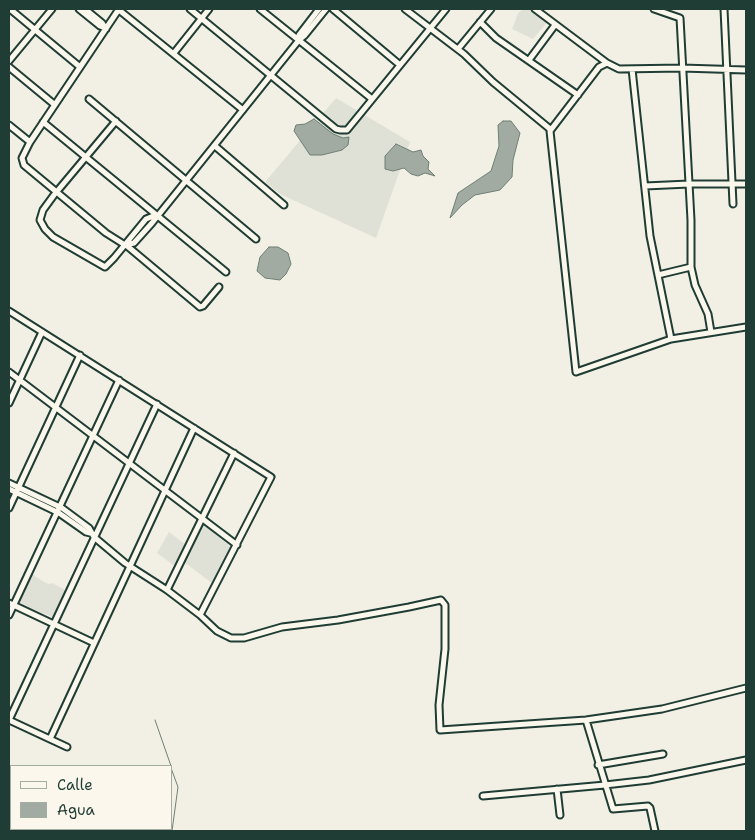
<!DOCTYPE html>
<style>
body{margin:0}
#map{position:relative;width:755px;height:840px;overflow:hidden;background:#f2f0e5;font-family:"Shantell Sans",sans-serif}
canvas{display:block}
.frame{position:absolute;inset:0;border:10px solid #1f3d34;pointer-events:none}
.legend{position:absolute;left:10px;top:765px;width:162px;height:65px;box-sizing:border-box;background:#fbf7ec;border:1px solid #a3ada2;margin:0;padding:6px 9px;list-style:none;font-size:15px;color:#1f3d34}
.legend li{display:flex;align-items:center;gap:10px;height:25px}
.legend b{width:25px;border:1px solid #a3ada2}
</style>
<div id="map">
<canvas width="755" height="840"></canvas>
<div class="frame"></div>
<ul class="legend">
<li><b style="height:6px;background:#fbf7ec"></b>Calle</li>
<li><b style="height:14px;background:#a2aba1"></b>Agua</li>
</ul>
</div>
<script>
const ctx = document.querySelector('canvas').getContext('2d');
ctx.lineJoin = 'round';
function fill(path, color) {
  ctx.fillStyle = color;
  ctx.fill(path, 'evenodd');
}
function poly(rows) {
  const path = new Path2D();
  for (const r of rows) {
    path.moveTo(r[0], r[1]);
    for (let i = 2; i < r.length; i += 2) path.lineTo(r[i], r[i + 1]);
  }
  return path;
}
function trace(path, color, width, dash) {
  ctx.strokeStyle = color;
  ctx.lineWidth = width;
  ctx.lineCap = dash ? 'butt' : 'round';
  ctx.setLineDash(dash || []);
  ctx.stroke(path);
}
fill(poly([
 [524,9,534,9,548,21,533,39,512,29,518,13],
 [336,98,410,142,376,238,280,194,265,182],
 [203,524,232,548,213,584,184,562],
 [169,532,186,545,176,567,157,553],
 [32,574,44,582,49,584,52,583,69,592,55,618,19,604]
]), '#e0e1d6');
const water = poly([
 [314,119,333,134,343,138,349,137,348,145,342,150,322,155,310,155,294,131,296,125,305,124,314,119],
 [503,121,511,121,520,133,513,160,512,177,500,190,475,195,462,205,450,218,458,193,491,171,499,146,498,125,503,121],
 [396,144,413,152,421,150,423,156,429,162,428,169,435,176,425,173,418,176,411,174,404,168,393,171,385,169,385,156,396,144],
 [269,247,278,247,288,253,291,264,286,274,280,280,265,278,257,271,260,257,269,247]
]);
fill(water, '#a2aba1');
trace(water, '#6e7f75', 1);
trace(poly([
 [155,720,171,766],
 [171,768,178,787,172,831]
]), '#6e7f75', 1);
const minor = poly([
 [10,9,80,67],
 [79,9,100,26,105,28],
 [85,9,102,23,106,29],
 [119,9,30,142,22,158,24,165,106,233,125,245,134,243,152,223,299,40,305,35,326,9],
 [190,9,336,129,340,130,347,130,446,9],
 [260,9,372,99],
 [333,9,400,65],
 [405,9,464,54,493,82,550,129],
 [535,9,607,63,619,69,682,68,746,70],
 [654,9,680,18,691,220,691,267,695,285,708,314,711,332],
 [724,9,733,204],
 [119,10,243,110],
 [480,22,496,38,578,95],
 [299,40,299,35,319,9],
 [458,49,491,9],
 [174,53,209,9],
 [529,60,555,25],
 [9,61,52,9],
 [607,63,599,67,550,131,576,372,671,339,746,327],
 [9,67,55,105],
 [632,69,650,236,671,339],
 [89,99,256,239],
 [116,121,54,195,43,210,40,220,45,229,53,237,105,267,114,258,146,219,156,215],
 [43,122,226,272],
 [9,125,30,142],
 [215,146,284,205],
 [645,186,689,184,746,184],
 [126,245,200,307,203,306,219,287],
 [658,275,691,267],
 [9,311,271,477,200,615],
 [9,372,237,545],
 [9,403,42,332],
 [9,483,62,508,89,528,94,537,125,563,167,590,200,615,217,631,231,638,244,638,282,627,338,620,409,607,441,600,445,605,445,649,439,705,440,730,586,720,662,709,746,688],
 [9,489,59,513,86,532,90,533],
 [9,508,80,355],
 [167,590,234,453],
 [9,603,94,643],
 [9,615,119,380],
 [9,720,157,404],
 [9,720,67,747],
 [586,720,613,809,648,806,650,808,655,831],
 [50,739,194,428],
 [598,765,663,754],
 [557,789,560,815],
 [483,796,605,785,649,780,746,760]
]);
trace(minor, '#1f3d34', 9);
trace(minor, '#fbf7ec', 5);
</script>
